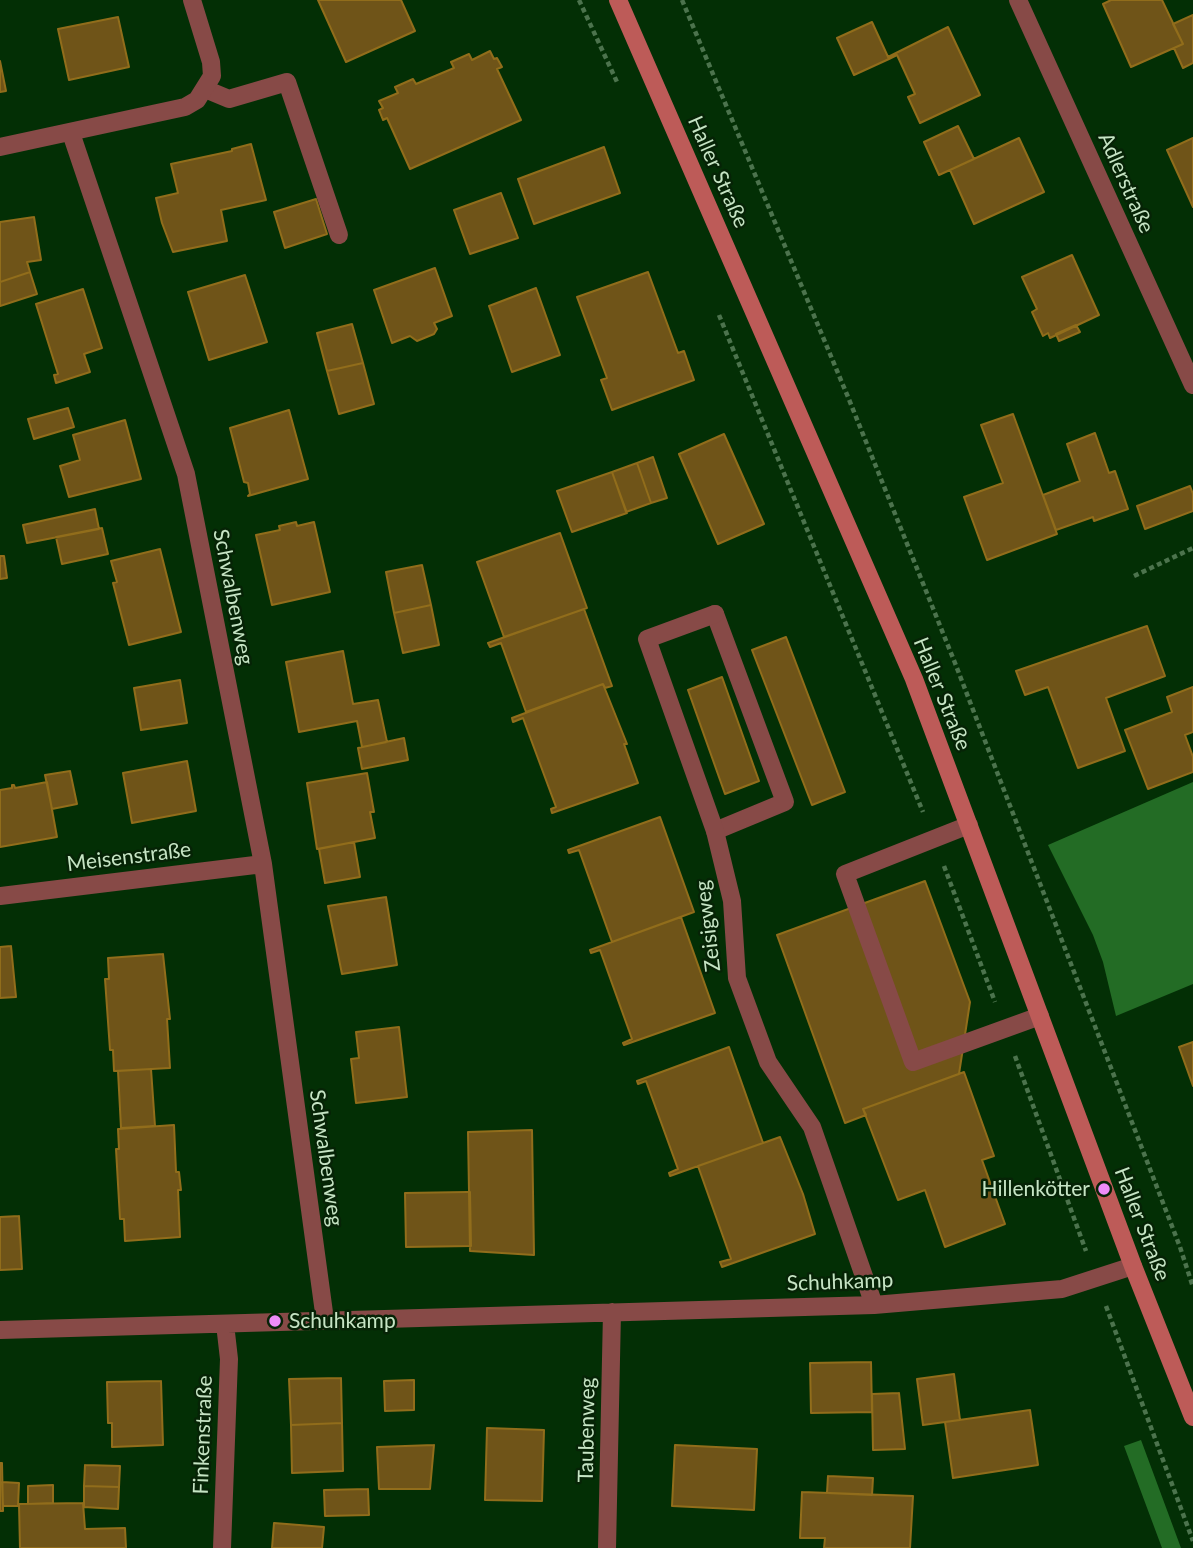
<!DOCTYPE html>
<meta charset="utf-8">
<style>
body{margin:0}
canvas{display:block;background:#032f05}
</style>
<canvas width="1193" height="1548"></canvas>
<script>
const ctx = document.querySelector('canvas').getContext('2d');
ctx.lineJoin = 'round';
function fill(path, color) {
  ctx.fillStyle = color;
  ctx.fill(path, 'evenodd');
}
function poly(rows) {
  const path = new Path2D();
  for (const r of rows) {
    path.moveTo(r[0], r[1]);
    for (let i = 2; i < r.length; i += 2) path.lineTo(r[i], r[i + 1]);
  }
  return path;
}
function trace(path, color, width, dash) {
  ctx.strokeStyle = color;
  ctx.lineWidth = width;
  ctx.lineCap = dash ? 'butt' : 'round';
  ctx.setLineDash(dash || []);
  ctx.stroke(path);
}
function label(font, color, halo, rows, align = 'center') {
  ctx.font = font + ' Lato,sans-serif';
  ctx.lineWidth = 5;
  ctx.setLineDash([]);
  ctx.textBaseline = 'middle';
  ctx.strokeStyle = halo;
  ctx.fillStyle = color;
  for (const [text, x, y, turn = 0] of rows) {
    ctx.save();
    ctx.translate(x, y);
    ctx.rotate((+turn || 0) * Math.PI / 180);
    ctx.textAlign = isNaN(turn) ? turn : align;
    if (halo) ctx.strokeText(text, 0, 0);
    ctx.fillText(text, 0, 0);
    ctx.restore();
  }
}
fill(poly([
 [1193,782,1193,984,1116,1016,1103,962,1093,935,1048,845],
 [1141,1440,1181,1548,1162,1548,1124,1446]
]), '#236c25');
const building = poly([
 [318,0,401,0,415,31,346,62,318,0],
 [1111,0,1162,0,1183,44,1131,67,1103,4,1111,0],
 [1193,15,1193,63,1183,68,1174,48,1183,44,1173,24,1193,15],
 [118,17,129,67,69,80,58,29,118,17],
 [872,22,889,59,854,75,837,38,872,22],
 [948,27,980,95,920,123,908,97,915,94,897,55,889,59,888,57,948,27],
 [490,51,494,59,497,58,502,67,497,69,521,120,410,169,387,118,383,120,379,110,383,108,379,101,398,93,395,87,413,79,416,84,454,68,451,62,469,54,472,60,490,51],
 [0,61,6,91,0,92,0,61],
 [958,126,974,159,939,175,924,142,958,126],
 [1019,138,1044,192,974,224,950,170,1019,138],
 [1193,138,1193,207,1167,150,1193,138],
 [251,144,266,200,221,210,227,241,173,252,162,223,156,198,178,193,171,164,232,151,232,149,251,144],
 [604,147,620,193,534,224,518,179,604,147],
 [501,193,518,238,470,254,454,210,501,193],
 [316,199,327,234,285,248,274,212,316,199],
 [34,217,41,260,27,262,30,272,0,282,0,222,34,217],
 [1072,255,1099,315,1050,338,1048,333,1043,336,1032,312,1037,309,1022,277,1072,255],
 [435,268,452,316,434,323,437,329,434,334,417,341,410,336,392,343,374,290,435,268],
 [30,272,37,294,0,306,0,282,30,272],
 [648,272,678,353,684,351,694,380,612,410,601,380,607,378,577,297,648,272],
 [245,275,267,342,209,360,188,292,245,275],
 [536,288,560,355,512,372,489,306,536,288],
 [83,289,102,348,84,354,90,372,56,383,54,375,58,374,36,304,83,289],
 [352,324,363,363,327,371,317,333,352,324],
 [1076,325,1080,332,1059,341,1056,334,1076,325],
 [363,363,374,404,339,414,327,371,363,363],
 [68,408,74,427,34,439,28,419,68,408],
 [289,410,308,479,248,496,250,494,248,483,244,482,230,428,289,410],
 [1013,414,1057,534,987,560,964,497,1003,483,981,425,1013,414],
 [125,420,141,479,69,497,60,466,80,460,73,435,125,420],
 [1095,433,1109,473,1115,471,1128,509,1094,521,1093,517,1056,530,1043,495,1080,481,1067,444,1095,433],
 [724,434,764,524,718,544,679,454,724,434],
 [653,457,667,498,651,503,637,463,653,457],
 [637,463,651,503,626,512,612,472,637,463],
 [612,472,627,513,572,532,557,491,612,472],
 [1190,486,1193,494,1193,511,1145,529,1137,506,1190,486],
 [95,509,99,529,27,543,23,525,95,509],
 [296,522,297,526,314,522,330,592,272,605,256,535,280,530,279,526,296,522],
 [102,528,108,554,62,564,56,537,102,528],
 [560,533,587,608,504,637,477,562,560,533],
 [160,549,181,632,129,645,113,583,117,582,111,561,160,549],
 [0,556,4,556,7,578,0,579,0,556],
 [422,565,431,605,394,613,386,572,422,565],
 [431,605,439,645,403,653,394,613,431,605],
 [584,609,612,686,605,688,603,684,526,712,501,643,490,647,488,643,584,609],
 [1147,626,1165,676,1106,698,1125,751,1078,768,1048,687,1025,695,1016,671,1147,626],
 [786,637,845,792,812,805,752,650,786,637],
 [343,651,353,704,378,700,387,742,362,747,357,721,299,732,286,662,343,651],
 [722,677,759,781,725,794,688,690,722,677],
 [180,680,187,723,141,730,134,688,180,680],
 [603,684,627,744,624,744,638,783,552,813,551,809,556,807,523,718,513,722,512,718,603,684],
 [1193,687,1193,732,1185,735,1193,757,1193,772,1148,789,1125,730,1172,712,1167,697,1193,687],
 [404,738,408,760,362,769,358,748,404,738],
 [187,761,196,811,132,823,123,773,187,761],
 [70,771,77,804,52,809,45,775,70,771],
 [367,773,374,812,370,812,375,838,317,849,307,783,367,773],
 [47,782,57,837,0,847,0,790,12,788,12,785,14,785,15,788,47,782],
 [660,817,694,912,612,942,579,850,569,853,568,850,660,817],
 [354,842,360,877,325,883,319,849,354,842],
 [925,881,970,1002,959,1074,863,1109,866,1115,845,1123,777,935,925,881],
 [386,897,397,965,342,974,328,906,386,897],
 [681,917,715,1013,624,1045,623,1043,632,1039,600,950,591,953,590,950,681,917],
 [11,946,16,997,0,998,0,947,11,946],
 [163,954,170,1019,167,1019,170,1068,114,1071,113,1050,110,1050,105,979,109,979,108,958,163,954],
 [399,1027,407,1097,356,1103,351,1059,359,1058,356,1032,399,1027],
 [1193,1042,1193,1086,1179,1047,1193,1042],
 [729,1047,763,1143,670,1176,669,1173,678,1169,646,1081,638,1084,637,1081,729,1047],
 [151,1069,155,1126,121,1128,118,1071,151,1069],
 [964,1072,994,1156,982,1160,1005,1224,945,1247,925,1190,898,1200,863,1109,964,1072],
 [174,1125,176,1172,179,1172,181,1190,178,1190,180,1237,125,1241,124,1219,120,1219,116,1149,119,1149,118,1129,174,1125],
 [532,1130,534,1255,470,1251,468,1132,532,1130],
 [780,1137,803,1194,815,1234,722,1267,720,1262,731,1259,698,1166,780,1137],
 [467,1192,470,1192,471,1246,406,1247,405,1193,467,1192],
 [19,1216,22,1269,0,1270,0,1217,19,1216],
 [871,1362,872,1412,811,1413,810,1363,871,1362],
 [954,1374,960,1420,923,1425,917,1379,954,1374],
 [341,1378,342,1423,291,1425,289,1379,341,1378],
 [414,1380,414,1410,385,1411,384,1381,414,1380],
 [161,1381,163,1445,112,1447,112,1423,108,1423,107,1382,161,1381],
 [899,1393,905,1449,873,1450,872,1394,899,1393],
 [1030,1410,1038,1465,953,1478,945,1422,1030,1410],
 [342,1423,343,1471,292,1473,291,1425,342,1423],
 [487,1428,544,1430,542,1501,485,1500,487,1428],
 [434,1445,430,1489,379,1489,377,1447,434,1445],
 [675,1445,757,1449,754,1510,672,1506,675,1445],
 [0,1463,2,1463,3,1511,0,1511,0,1463],
 [85,1465,120,1466,119,1487,84,1486,85,1465],
 [828,1476,873,1478,872,1495,827,1493,828,1476],
 [2,1482,19,1483,18,1506,3,1506,2,1482],
 [53,1485,53,1503,28,1504,28,1486,53,1485],
 [84,1486,119,1487,118,1509,84,1507,84,1486],
 [368,1489,369,1515,325,1516,324,1490,368,1489],
 [802,1492,913,1496,910,1548,824,1548,825,1538,800,1538,802,1492],
 [83,1503,85,1529,125,1528,126,1548,20,1548,19,1504,83,1503],
 [274,1523,324,1527,322,1548,272,1548,274,1523]
]);
fill(building, '#6f5418');
trace(building, '#916d1b', 2);
trace(poly([
 [579,0,617,82],
 [682,0,848,397,955,663,1180,1247,1193,1287],
 [719,315,923,812],
 [1134,576,1193,548],
 [944,866,995,1002],
 [1015,1056,1086,1251],
 [1106,1306,1193,1541]
]), '#4c734d', 4.5, [5, 3.5]);
trace(poly([
 [205,89,229,99,287,82,339,235],
 [715,614,785,802,715,831],
 [969,825,845,874,913,1062,1040,1016]
]), '#874a47', 18);
trace(poly([
 [1018,0,1193,385],
 [71,133,186,474,263,864,325,1320],
 [0,147,185,107,197,100,212,76,211,62,192,0],
 [715,614,647,639,715,831,732,901,737,978,768,1062,812,1127,874,1305],
 [0,896,263,864],
 [0,1330,874,1305,1062,1289,1133,1266],
 [222,1548,229,1359,225,1324],
 [607,1548,612,1312]
]), '#874a47', 18);
trace(poly([
 [618,0,914,679,1133,1266,1193,1417]
]), '#bd5b58', 18);
for (const [x, y, r, color] of [
 [1104,1189,7,"#ee8cf8"],
 [275,1321,7,"#ee8cf8"]
]) {
  const dot = new Path2D();
  dot.arc(x, y, r, 0, 2 * Math.PI);
  ctx.fillStyle = color;
  ctx.fill(dot);
  trace(dot, '#062306', 2.5);
}
label('21px', '#c6e4c4', '#062306', [
 ["Haller Straße",718,172,66],
 ["Adlerstraße",1126,183,66],
 ["Schwalbenweg",233,597,79],
 ["Haller Straße",942,694,68],
 ["Meisenstraße",129,857,-7],
 ["Zeisigweg",708,926,-97],
 ["Schwalbenweg",326,1158,82],
 ["Haller Straße",1142,1224,69],
 ["Schuhkamp",840,1282,-2],
 ["Taubenweg",587,1430,-89],
 ["Finkenstraße",203,1435,-88]
]);
label('21px', '#c6e4c4', '#062306', [
 ["Hillenkötter",1090,1189],
 ["Schuhkamp",289,1321,"left"]
], 'right');
</script>
